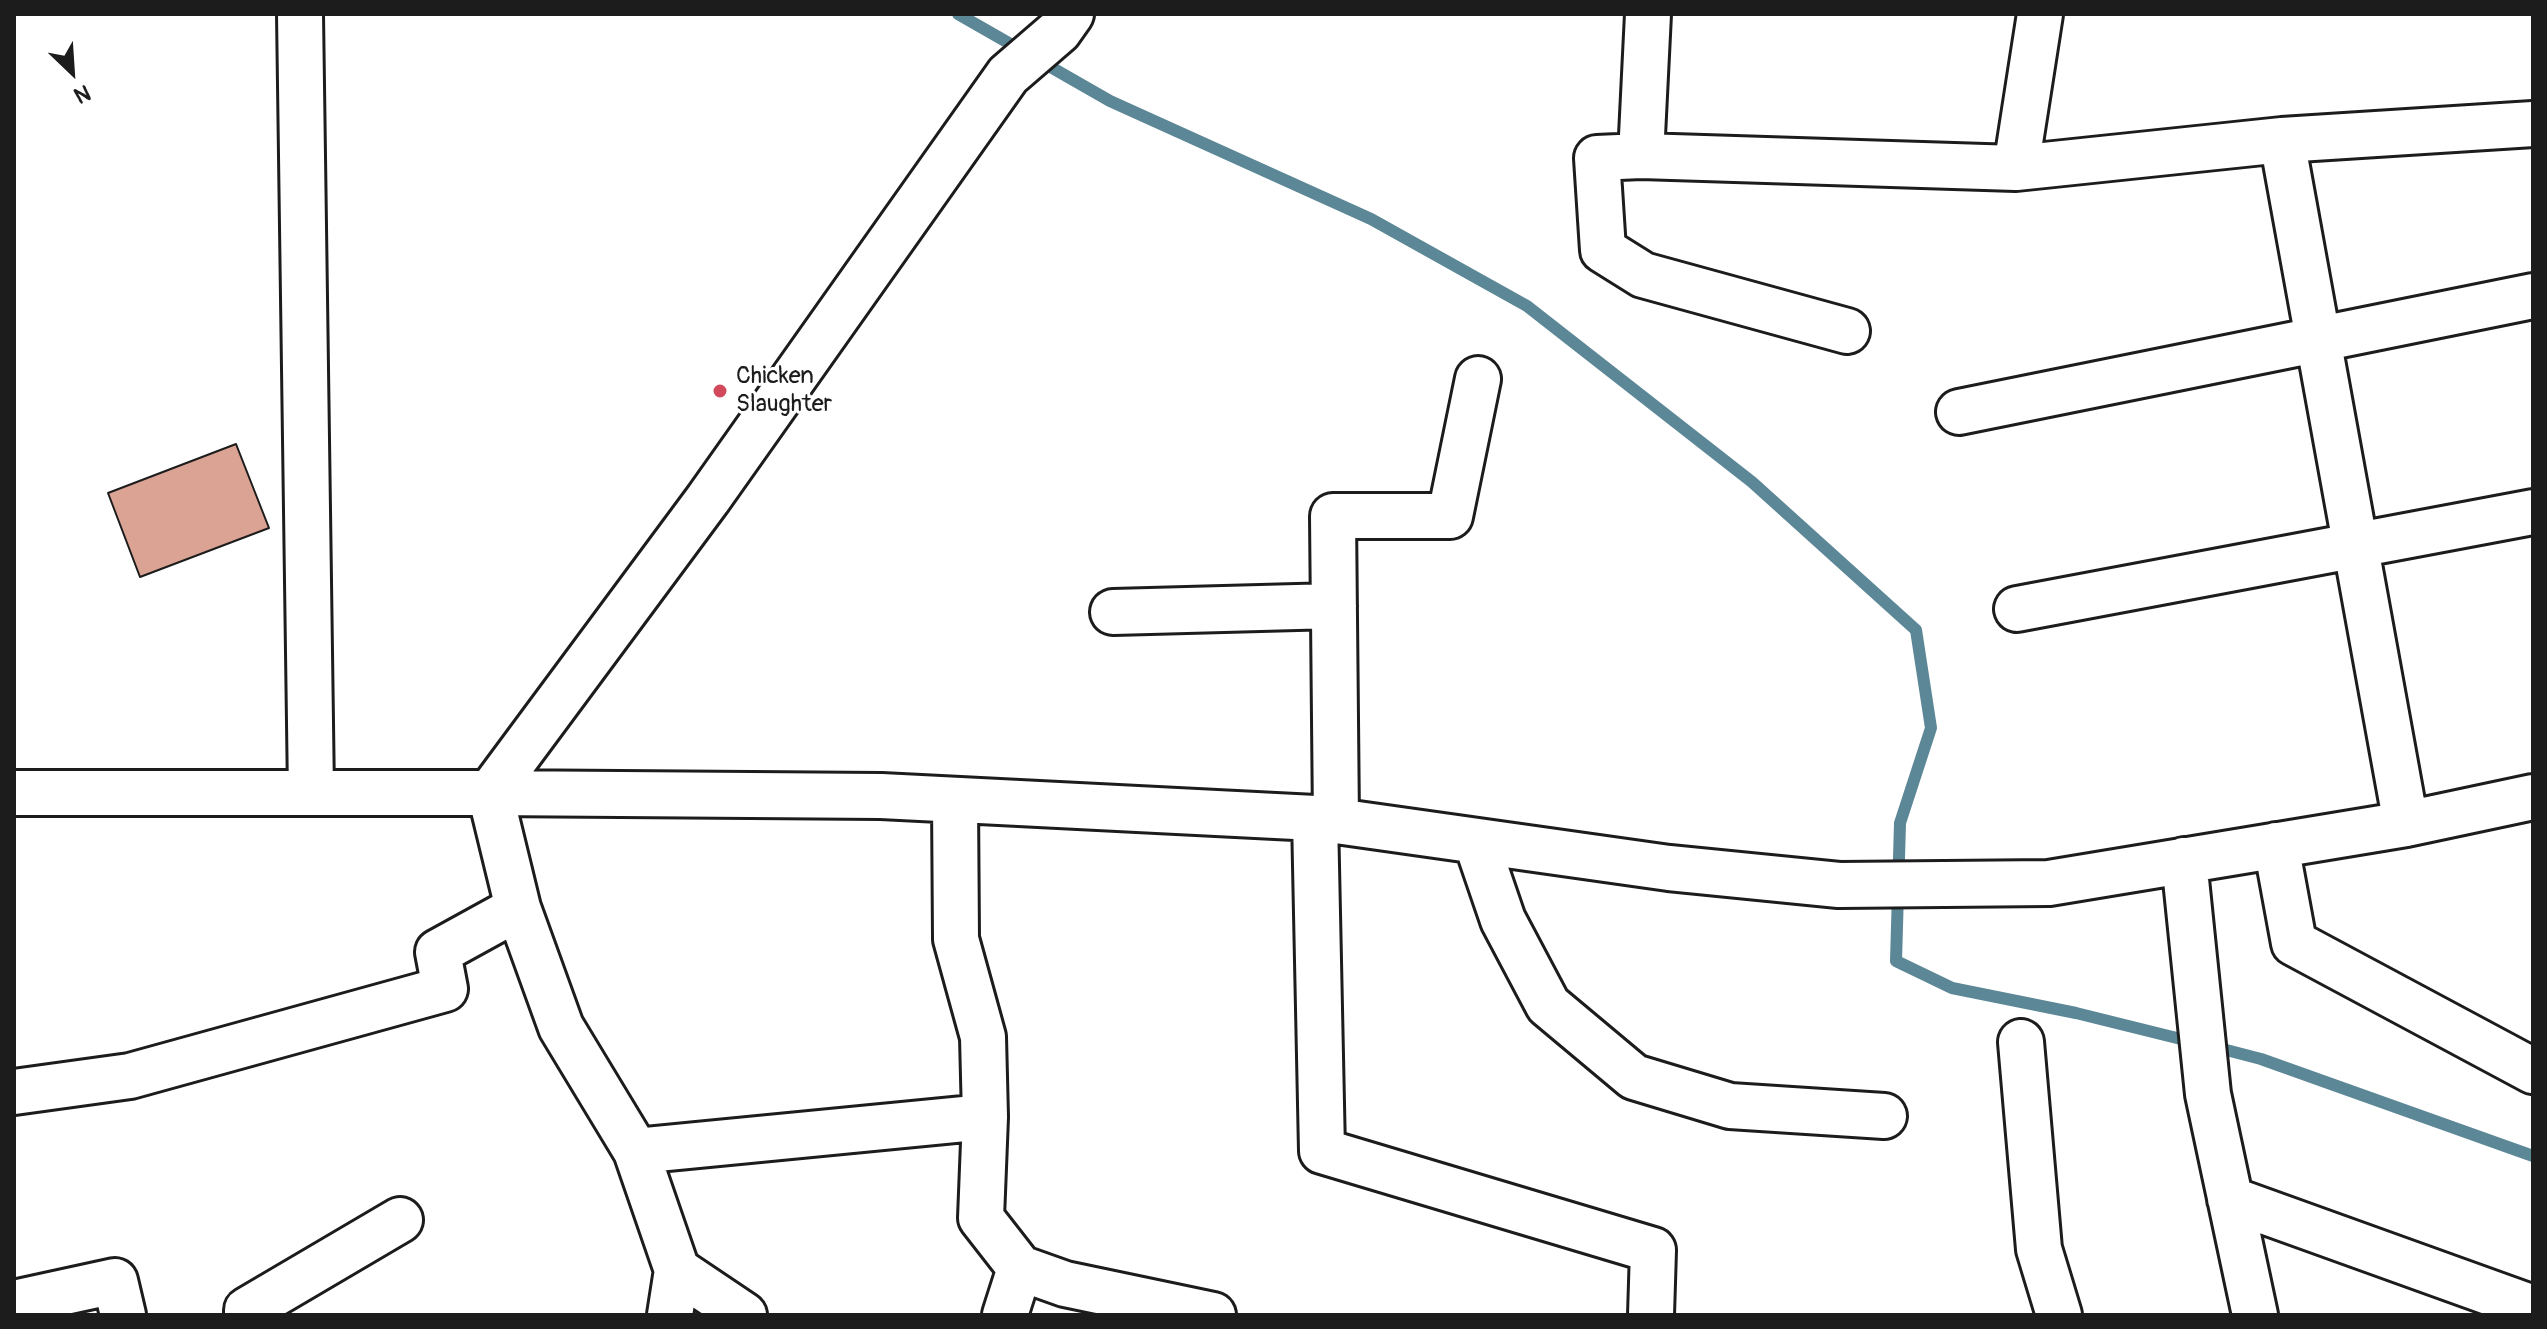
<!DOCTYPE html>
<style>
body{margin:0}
#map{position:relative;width:2547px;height:1329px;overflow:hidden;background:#fff;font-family:Pangolin,sans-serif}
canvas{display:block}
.frame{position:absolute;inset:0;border:16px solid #1c1c1c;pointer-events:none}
.north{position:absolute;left:32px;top:32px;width:80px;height:80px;-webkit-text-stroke:6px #fff;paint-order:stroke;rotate:155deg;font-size:22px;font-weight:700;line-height:32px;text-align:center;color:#1c1c1c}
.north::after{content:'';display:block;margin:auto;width:28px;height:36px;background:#1c1c1c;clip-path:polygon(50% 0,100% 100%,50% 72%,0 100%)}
</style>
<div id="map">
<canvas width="2547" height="1329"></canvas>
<div class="frame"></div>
<div class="north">N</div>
</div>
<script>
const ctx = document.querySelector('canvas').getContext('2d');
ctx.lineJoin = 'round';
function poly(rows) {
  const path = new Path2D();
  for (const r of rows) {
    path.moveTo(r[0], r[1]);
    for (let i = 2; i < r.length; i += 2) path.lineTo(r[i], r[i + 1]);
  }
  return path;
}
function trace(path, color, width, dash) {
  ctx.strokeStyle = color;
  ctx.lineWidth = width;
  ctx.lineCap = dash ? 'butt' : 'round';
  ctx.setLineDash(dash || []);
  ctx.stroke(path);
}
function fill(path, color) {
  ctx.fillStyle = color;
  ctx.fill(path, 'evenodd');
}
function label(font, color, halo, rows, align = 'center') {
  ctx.font = font + ' Pangolin,sans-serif';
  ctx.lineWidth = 6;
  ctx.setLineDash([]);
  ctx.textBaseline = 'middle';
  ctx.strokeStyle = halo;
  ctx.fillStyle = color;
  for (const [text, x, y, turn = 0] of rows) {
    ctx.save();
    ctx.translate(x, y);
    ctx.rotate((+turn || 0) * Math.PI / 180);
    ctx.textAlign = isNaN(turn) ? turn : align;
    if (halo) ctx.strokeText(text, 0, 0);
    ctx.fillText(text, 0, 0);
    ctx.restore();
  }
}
trace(poly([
 [958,14,1110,101,1371,219,1527,306,1752,482,1916,630,1931,728,1900,823,1896,961,1952,988,2076,1013,2193,1042],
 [2211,1046,2261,1059,2533,1156]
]), '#5c8796', 12);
const building = poly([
 [236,444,269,528,140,577,108,493,236,444]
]);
fill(building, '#dba394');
trace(building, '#1c1c1c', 2);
const minor = poly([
 [300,14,311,793],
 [1648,14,1641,156,2016,168,2282,140,2533,124],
 [2282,140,2406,824],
 [1641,156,1597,158,1603,250,1643,275,1847,331],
 [2016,168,2040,14],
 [1959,412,2533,296],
 [2017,609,2533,512],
 [1113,612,1334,606],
 [14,793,490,793,708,499,1008,75,1059,31,1071,14],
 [955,800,956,939,983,1037,985,1117,981,1218,1020,1268,1065,1284,1213,1315],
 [1315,818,1322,1151,1653,1250,1651,1315],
 [1336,821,1333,516,1450,516,1478,379],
 [1476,841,1503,920,1548,1005,1634,1077,1730,1106,1884,1116],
 [2276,845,2294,943,2533,1071],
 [2184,860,2208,1094,2255,1315],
 [2021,1042,2039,1249,2059,1315],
 [14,1092,130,1076,445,989,438,952,518,908],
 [636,1151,985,1117],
 [2230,1199,2533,1308],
 [14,1303,115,1281,123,1315],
 [247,1315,247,1310,400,1220],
 [670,1315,677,1270],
 [744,1315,677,1270,636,1151,561,1027,518,908,490,793,881,796,1315,818,1669,868,1839,885,2049,883,2406,824,2533,797],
 [1005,1315,1020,1268]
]);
trace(minor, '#1c1c1c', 50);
trace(minor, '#fff', 44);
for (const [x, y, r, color] of [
 [720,391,8,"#d1495b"]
]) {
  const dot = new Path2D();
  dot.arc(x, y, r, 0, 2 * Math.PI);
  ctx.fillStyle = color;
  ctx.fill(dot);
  trace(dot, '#fff', 3);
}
label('24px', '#1c1c1c', '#fff', [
 ["Chicken",736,377],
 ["Slaughter",736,405]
], 'left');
</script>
